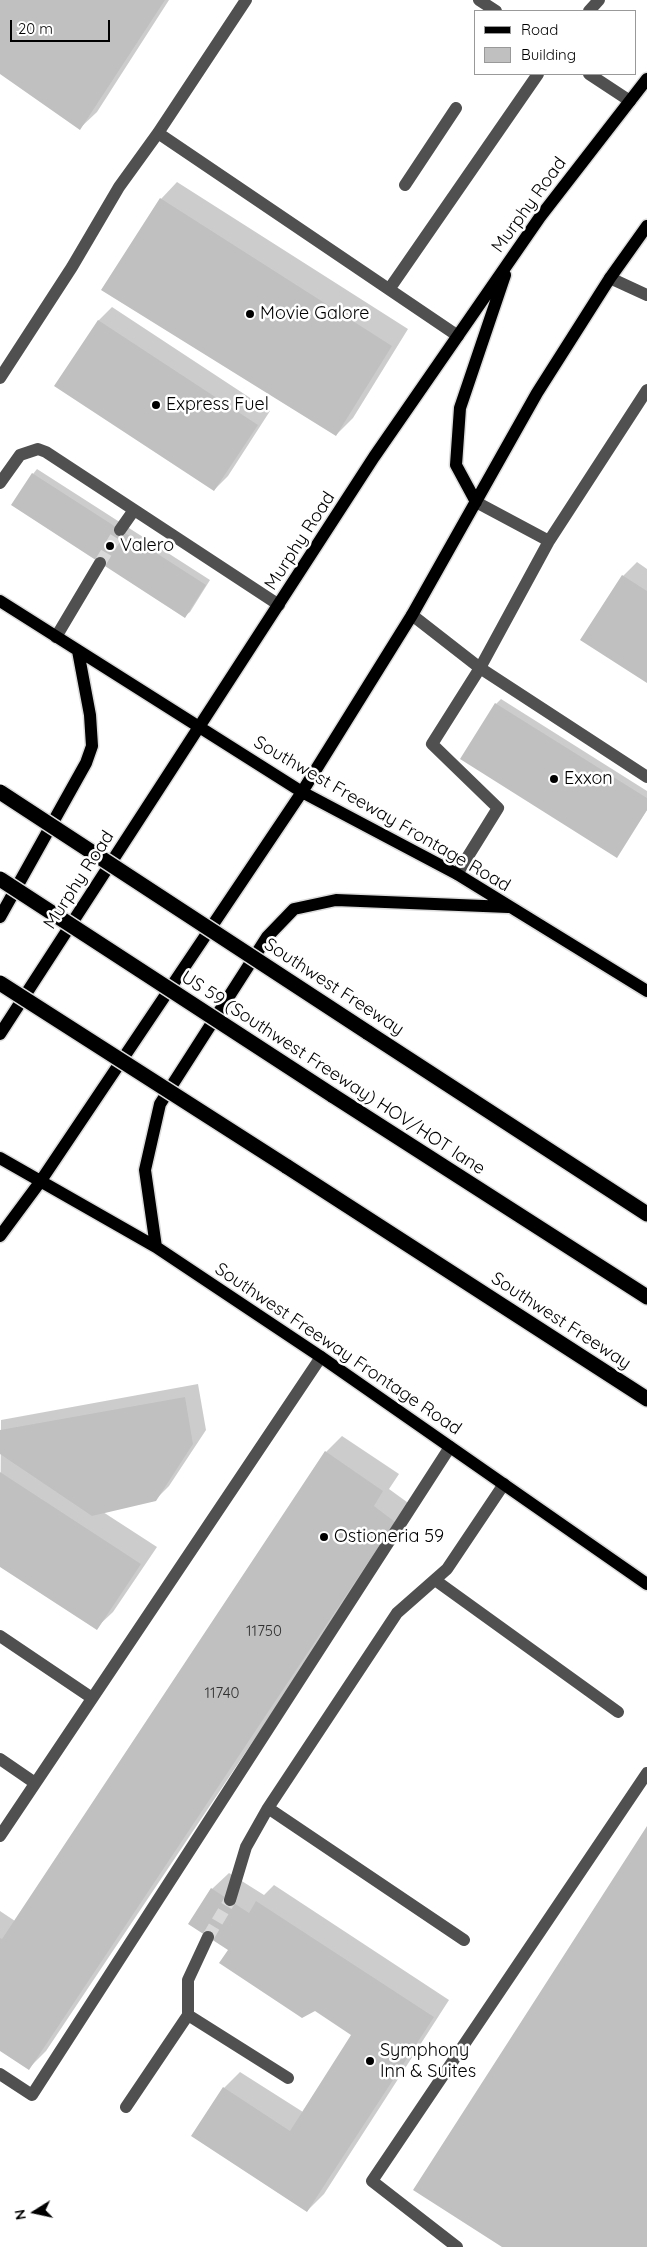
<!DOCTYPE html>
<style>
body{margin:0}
#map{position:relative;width:647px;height:2247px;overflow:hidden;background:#fff;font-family:Quicksand,sans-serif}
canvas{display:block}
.legend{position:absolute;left:474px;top:10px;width:162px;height:65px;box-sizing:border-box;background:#fff;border:1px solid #999;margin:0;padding:6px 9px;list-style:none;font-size:15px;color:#000}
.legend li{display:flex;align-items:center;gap:10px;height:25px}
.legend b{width:25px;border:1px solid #999}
.north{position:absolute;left:10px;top:2187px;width:50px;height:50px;-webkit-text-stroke:4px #fff;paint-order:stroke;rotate:260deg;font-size:14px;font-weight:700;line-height:20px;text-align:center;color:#000}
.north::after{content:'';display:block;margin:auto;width:18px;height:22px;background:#000;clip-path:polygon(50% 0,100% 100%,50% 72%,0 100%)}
.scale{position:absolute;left:10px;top:20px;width:100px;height:22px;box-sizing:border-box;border:2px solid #000;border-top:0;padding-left:6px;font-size:15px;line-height:18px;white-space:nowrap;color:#000;-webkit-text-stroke:4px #fff;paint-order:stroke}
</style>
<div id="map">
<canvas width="647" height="2247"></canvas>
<ul class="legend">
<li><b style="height:6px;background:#000"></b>Road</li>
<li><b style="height:14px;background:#c0c0c0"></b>Building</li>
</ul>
<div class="north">N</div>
<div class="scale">20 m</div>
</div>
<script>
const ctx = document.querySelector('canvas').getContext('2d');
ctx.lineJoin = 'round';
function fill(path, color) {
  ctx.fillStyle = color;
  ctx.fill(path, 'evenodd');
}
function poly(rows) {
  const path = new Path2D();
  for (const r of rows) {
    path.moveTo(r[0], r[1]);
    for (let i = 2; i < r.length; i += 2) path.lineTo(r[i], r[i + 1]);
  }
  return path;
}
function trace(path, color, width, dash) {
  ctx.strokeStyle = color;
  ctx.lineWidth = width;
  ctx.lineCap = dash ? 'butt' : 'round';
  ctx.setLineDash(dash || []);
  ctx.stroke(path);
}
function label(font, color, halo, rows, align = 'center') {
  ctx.font = font + ' Quicksand,sans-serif';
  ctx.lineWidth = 5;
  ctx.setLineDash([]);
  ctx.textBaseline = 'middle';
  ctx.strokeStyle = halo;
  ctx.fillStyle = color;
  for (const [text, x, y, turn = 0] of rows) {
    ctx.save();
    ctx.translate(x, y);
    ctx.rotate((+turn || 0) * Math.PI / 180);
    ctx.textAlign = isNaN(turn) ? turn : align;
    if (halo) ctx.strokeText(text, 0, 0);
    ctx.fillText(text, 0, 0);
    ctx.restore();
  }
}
fill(poly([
 [0,0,169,0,97,112,80,128,0,73],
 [177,182,408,329,353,418,336,435,161,199],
 [112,307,270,411,228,476,214,490,98,321],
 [37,469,210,580,190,612,185,616,33,474],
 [637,562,647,569,647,682,623,576],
 [501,699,647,791,647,810,616,856,496,704],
 [198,1384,206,1430,169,1486,155,1500,103,1512,157,1547,113,1612,96,1628,0,1565,1,1420],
 [342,1436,399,1474,389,1489,411,1505,46,2051,29,2068,0,2049,0,1911,15,1921,326,1452],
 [229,1873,264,1895,274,1885,449,2000,324,2194,307,2211,224,2088,240,2072,303,2112,353,2035,229,1949,212,1889]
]), '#0003');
fill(poly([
 [0,0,165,0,80,130,0,74],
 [160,198,392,346,336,436,101,290],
 [98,320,258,425,214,491,54,386],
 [32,473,206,585,185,618,11,505],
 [622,575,647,591,647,683,580,640],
 [495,703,647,798,647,810,617,858,460,759],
 [185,1397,193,1444,156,1501,92,1516,0,1454,0,1430],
 [325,1451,383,1491,374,1506,395,1522,29,2070,0,2051,0,1938,2,1939],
 [0,1472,141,1564,97,1630,0,1567],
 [647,1826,647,2247,502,2247,413,2190],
 [211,1888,249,1913,256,1901,434,2017,307,2212,191,2136,223,2087,290,2131,351,2035,315,2011,302,2018,219,1963,228,1950,188,1924]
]), '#c0c0c0');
trace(poly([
 [100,563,120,530],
 [208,1937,230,1900]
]), '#d9d9d9', 12, [12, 6]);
const major = poly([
 [476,502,456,465,460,408,505,275],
 [0,601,302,792,457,874,647,991],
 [0,917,86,763,92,746,90,715,78,651],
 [0,1034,374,457,540,217,647,79],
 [0,1158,156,1247,321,1357,647,1584],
 [0,1236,40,1182,302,792,412,615,537,393,610,278,647,226],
 [156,1247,145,1170,160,1104,267,937,294,909,336,900,508,907]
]);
const highway = poly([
 [367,1032,647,1214],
 [332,1095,647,1297],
 [286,1166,647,1399]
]);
trace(major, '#dbdbdb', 15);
trace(highway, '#dbdbdb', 18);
trace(poly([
 [479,0,496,11],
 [589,11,599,0],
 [589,74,630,101],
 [158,133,458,336],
 [405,185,456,108],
 [610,278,647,295],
 [390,288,538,74],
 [0,378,72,267,119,187,158,133,246,0],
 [0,483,20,455,38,449,46,452,279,605],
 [476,502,549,541],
 [120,530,134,510],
 [412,615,480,668,647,777],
 [56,637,100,563],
 [457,874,498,808,432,744,480,668,549,541,647,390],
 [435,1580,618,1712],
 [0,1636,92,1698],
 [0,1759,35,1783],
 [268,1808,464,1940],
 [0,1836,321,1357],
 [230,1900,246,1847,268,1808,397,1613,447,1569,504,1484],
 [188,2015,288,2078],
 [0,2074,32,2095,450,1447],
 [126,2107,188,2015,188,1980,208,1937],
 [457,2247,372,2181,647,1773]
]), '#505050', 12);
trace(major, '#000', 12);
trace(highway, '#000', 15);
const highwayBridge = poly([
 [0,792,367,1032],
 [0,879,332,1095],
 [0,983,286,1166]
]);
trace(highwayBridge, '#dbdbdb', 18, []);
trace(highwayBridge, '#000', 15);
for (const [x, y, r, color] of [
 [250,314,5,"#000"],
 [156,405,5,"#000"],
 [110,546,5,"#000"],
 [554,779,5,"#000"],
 [324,1537,5,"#000"],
 [370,2061,5,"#000"]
]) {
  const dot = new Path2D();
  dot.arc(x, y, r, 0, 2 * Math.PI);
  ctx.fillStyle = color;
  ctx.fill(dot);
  trace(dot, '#fff', 2);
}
label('15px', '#303030', null, [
 ["11750",264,1631],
 ["11740",222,1693]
]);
label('18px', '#000', '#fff', [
 ["Murphy Road",529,205,-54],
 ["Murphy Road",300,541,-57],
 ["Southwest Freeway Frontage Road",382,814,30],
 ["Murphy Road",79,880,-57],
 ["Southwest Freeway",334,987,33],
 ["US 59 (Southwest Freeway) HOV/HOT lane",333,1073,33],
 ["Southwest Freeway",561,1321,33],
 ["Southwest Freeway Frontage Road",338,1349,34]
]);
label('18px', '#000', '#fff', [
 ["Movie Galore",260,314],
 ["Express Fuel",166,405],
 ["Valero",120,546],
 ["Exxon",564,779],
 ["Ostioneria 59",334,1537],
 ["Symphony",380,2051],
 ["Inn & Suites",380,2072]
], 'left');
</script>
